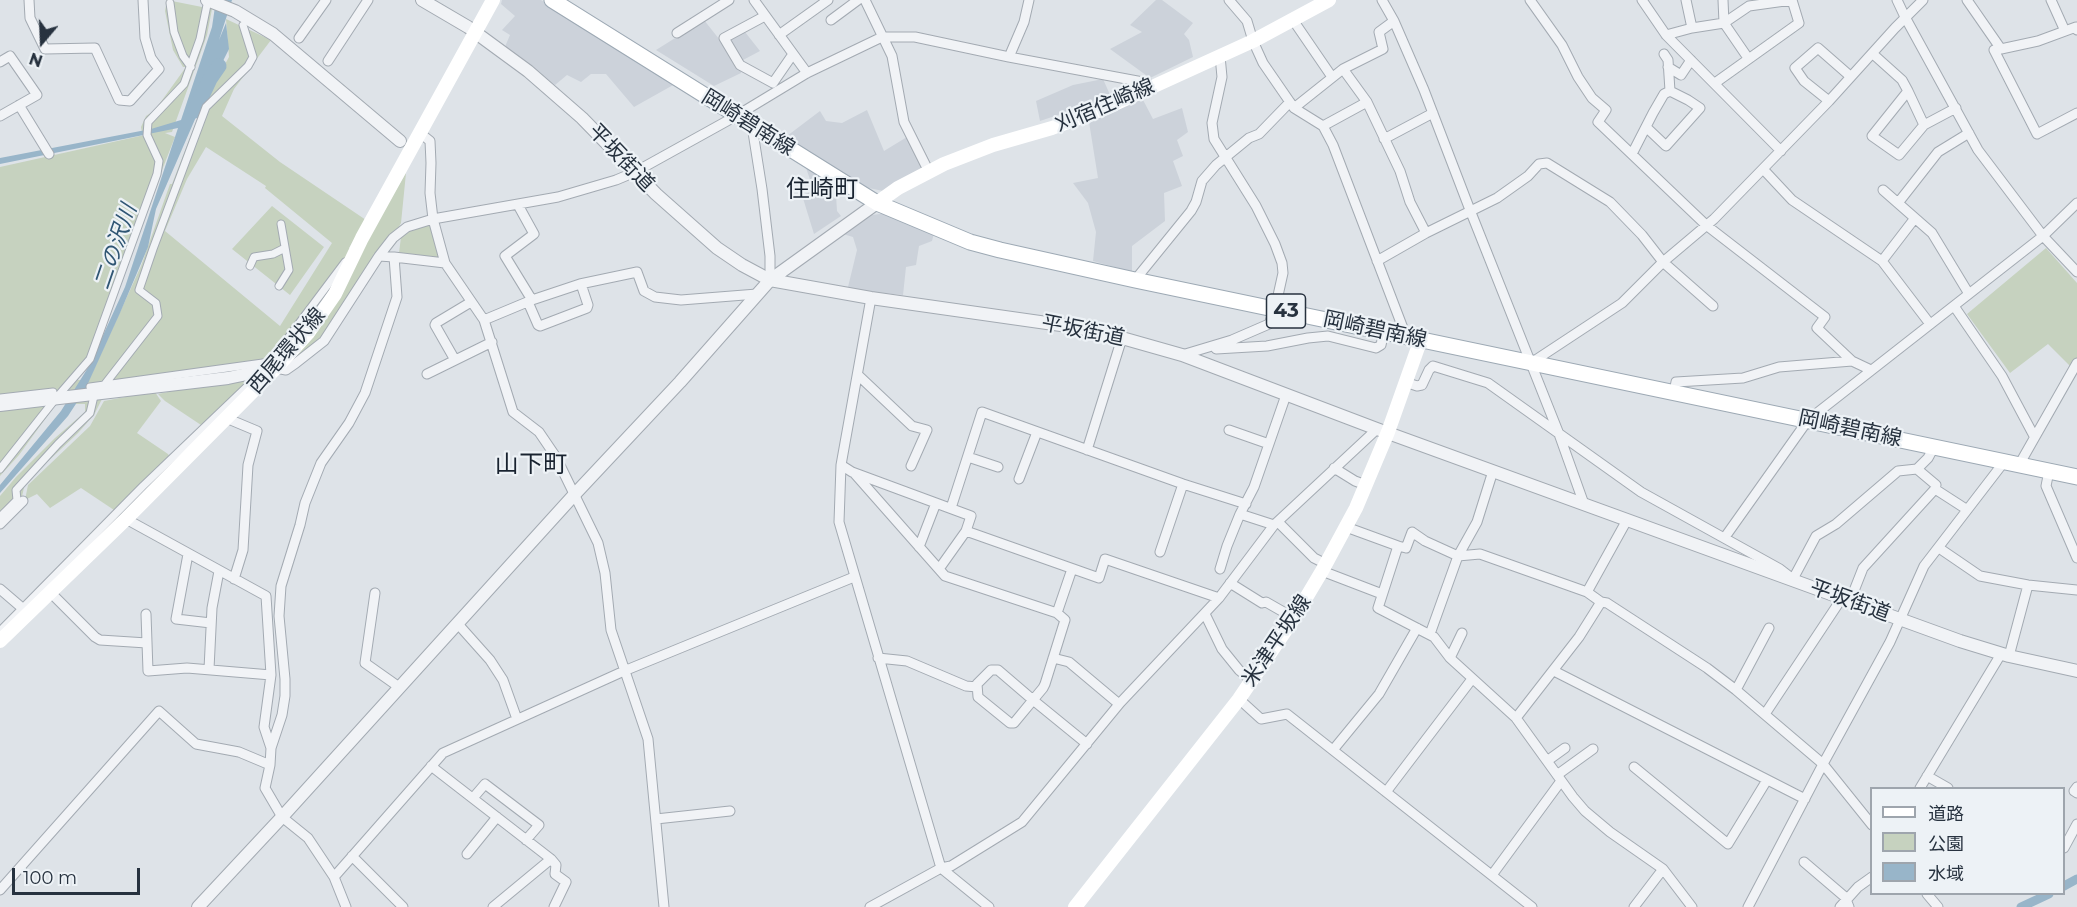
<!DOCTYPE html>
<meta charset="utf-8">
<style>
body{margin:0}
#map{position:relative;width:2077px;height:907px;overflow:hidden;background:#dee3e8;font-family:Montserrat,"Noto Sans JP",sans-serif}
canvas{display:block}
.legend{position:absolute;left:1870px;top:787px;width:195px;height:108px;box-sizing:border-box;background:#edf2f6;border:2px solid #9ea5ad;margin:0;padding:8px 10px;list-style:none;font-size:18px;color:#27323f}
.legend li{display:flex;align-items:center;gap:12px;height:30px}
.legend b{width:30px;border:2px solid #9ea5ad}
.north{position:absolute;left:12px;top:12px;width:60px;height:60px;-webkit-text-stroke:4px #edf2f6;paint-order:stroke;rotate:199deg;font-size:16px;font-weight:700;line-height:24px;text-align:center;color:#27323f}
.north::after{content:'';display:block;margin:auto;width:21px;height:27px;background:#27323f;clip-path:polygon(50% 0,100% 100%,50% 72%,0 100%)}
.scale{position:absolute;left:12px;top:868px;width:128px;height:27px;box-sizing:border-box;border:3px solid #27323f;border-top:0;padding-left:8px;font-size:18px;line-height:21px;white-space:nowrap;color:#27323f;-webkit-text-stroke:4px #edf2f6;paint-order:stroke}
</style>
<div id="map">
<canvas width="2077" height="907"></canvas>
<ul class="legend">
<li><b style="height:8px;background:#fff"></b>道路</li>
<li><b style="height:16px;background:#c6d2bf"></b>公園</li>
<li><b style="height:16px;background:#98b5c9"></b>水域</li>
</ul>
<div class="north">N</div>
<div class="scale">100 m</div>
</div>
<script>
const ctx = document.querySelector('canvas').getContext('2d');
ctx.lineJoin = 'round';
function fill(path, color) {
  ctx.fillStyle = color;
  ctx.fill(path, 'evenodd');
}
function poly(rows) {
  const path = new Path2D();
  for (const r of rows) {
    path.moveTo(r[0], r[1]);
    for (let i = 2; i < r.length; i += 2) path.lineTo(r[i], r[i + 1]);
  }
  return path;
}
function trace(path, color, width, dash) {
  ctx.strokeStyle = color;
  ctx.lineWidth = width;
  ctx.lineCap = dash ? 'butt' : 'round';
  ctx.setLineDash(dash || []);
  ctx.stroke(path);
}
function label(font, color, halo, rows, align = 'center') {
  ctx.font = font + ' Montserrat,"Noto Sans JP",sans-serif';
  ctx.lineWidth = 4.5;
  ctx.setLineDash([]);
  ctx.textBaseline = 'middle';
  ctx.strokeStyle = halo;
  ctx.fillStyle = color;
  for (const [text, x, y, turn = 0] of rows) {
    ctx.save();
    ctx.translate(x, y);
    ctx.rotate((+turn || 0) * Math.PI / 180);
    ctx.textAlign = isNaN(turn) ? turn : align;
    if (halo) ctx.strokeText(text, 0, 0);
    ctx.fillText(text, 0, 0);
    ctx.restore();
  }
}
fill(poly([
 [502,0,541,0,675,84,634,107,606,74,591,74,581,82,567,75,555,85,504,49,510,35,502,30,515,16,501,4],
 [1156,0,1162,0,1193,23,1184,34,1189,40,1193,57,1150,78,1110,49,1142,32,1130,25],
 [704,20,723,44,745,32,760,51,743,60,741,73,714,86,656,50],
 [1103,79,1111,97,1040,121,1036,101,1073,85],
 [1142,98,1153,119,1182,108,1188,132,1177,140,1183,156,1173,161,1182,186,1164,193,1165,221,1132,246,1132,272,1093,261,1096,232,1088,203,1073,183,1098,178,1089,122],
 [867,110,884,151,907,137,923,169,883,191,864,187,783,139,820,111,826,121,842,123],
 [805,165,817,170,828,187,830,199,836,195,837,211,841,216,814,234,802,195,814,191],
 [888,213,934,233,932,241,919,246,916,265,906,267,903,295,859,291,848,287,857,250,853,237,843,234,872,215]
]), '#ccd2da');
fill(poly([
 [167,0,212,9,207,35,172,132,165,133,175,137,82,374,76,380,89,380,141,266,170,184,172,184,210,86,213,86,229,57,226,19,271,40,234,89,222,116,280,162,366,220,349,248,351,249,329,289,276,363,207,429,165,401,158,394,187,388,155,392,161,401,137,433,168,454,173,462,120,514,81,488,50,508,37,494,25,500,28,485,90,426,104,401,146,393,102,399,94,415,78,433,25,483,21,501,0,519,0,496,16,477,55,438,85,412,85,404,56,404,19,455,0,476,0,167,149,134,142,133,141,127,146,116,155,110,186,67,183,67,173,50,165,11],
 [206,147,266,186,265,188,332,243,280,326,165,231,187,179],
 [406,173,401,223,396,232,322,338,291,363,348,280,365,243],
 [272,206,324,247,290,295,232,249],
 [431,223,441,260,399,253,401,237,410,231],
 [2046,248,2077,283,2077,364,2074,370,2048,344,2010,373,1967,314]
]), '#c6d2bf');
fill(poly([
 [216,0,232,0,219,40,226,23,229,49,206,95,208,79,196,117,156,209,148,247,120,313,85,390,68,416,0,493,0,485,61,411,89,366,125,287,178,128,0,164,0,158,151,129,181,120,212,27]
]), '#98b5c9');
trace(poly([
 [2064,886,2077,879],
 [2021,907,2049,894]
]), '#98b5c9', 9);
trace(poly([
 [195,111,210,79,219,66]
]), '#98b5c9', 15);
const pedestrian = poly([
 [170,3,174,32,183,56,191,67],
 [250,266,254,257,273,254,285,248],
 [279,286,289,270,281,224],
 [105,384,158,316,156,303,139,290,153,249,206,107,248,66,253,57,243,25],
 [90,387,270,362,345,262],
 [57,397,90,359,157,174,159,161,147,135,148,122,184,84,200,39,208,0],
 [0,398,53,392],
 [0,469,53,402],
 [0,517,17,500,16,490,58,444,90,413,94,396],
 [0,631,143,486,259,375,257,376]
]);
const minor = poly([
 [29,0,30,18,45,49,95,48,119,100,130,101,159,69,151,58,145,38,143,0],
 [754,0,807,73],
 [865,0,892,56,904,122,929,172],
 [1229,0,1247,21,1253,41,1263,63,1294,108,1323,126,1333,145,1406,336],
 [1382,0,1394,21,1424,90,1470,210,1559,434,1584,504],
 [1530,0,1562,45,1578,77,1592,98,1606,110,1598,122,1706,225,1825,317,1817,328,1852,361],
 [1642,0,1666,35,1781,151],
 [1686,0,1692,28],
 [1897,0,1905,17,1978,150,2043,236,2077,272],
 [1967,0,2001,49,2038,41,2076,27,2077,30],
 [2051,0,2065,31],
 [765,16,724,38,740,65,773,83,793,54],
 [831,20,858,0],
 [1293,20,1332,77],
 [677,33,729,0],
 [779,35,828,0],
 [1666,35,1692,28,1724,23,1723,0],
 [299,38,326,0],
 [1994,50,2037,134,2077,113],
 [1664,54,1668,60,1670,91],
 [1873,54,1902,80,1908,91,1872,136,1899,155,1924,125,1956,108],
 [1009,57,1024,22,1029,0],
 [328,61,368,0],
 [0,62,10,56,37,95,0,116],
 [1668,67,1681,75,1691,60],
 [1343,69,1383,49,1379,32,1394,21],
 [1715,83,1799,23,1792,0,1749,6,1724,23,1748,58],
 [1908,91,1924,125],
 [1829,101,1804,81,1795,68,1818,48,1850,76],
 [19,105,49,154],
 [1294,108,1343,69,1367,102,1400,171,1410,202,1426,233],
 [752,126,762,189,770,256,770,280],
 [1323,126,1367,102],
 [420,133,430,141,431,163,430,193,433,219,445,263,484,320,513,412,539,432,556,457,598,543,605,573,611,630,648,739,664,907],
 [1384,139,1433,113],
 [1632,154,1653,113,1664,94,1670,91,1688,100,1700,108,1666,146,1646,127],
 [1763,169,1792,200,1882,261,1930,324],
 [1883,190,1932,233,1969,294],
 [1898,203,1938,152,1969,133],
 [518,205,534,234,505,256,532,300],
 [394,257,445,263],
 [1377,261,1426,233,1497,198,1528,176,1539,164,1547,163,1610,202,1642,235,1663,262,1713,306],
 [1882,261,1915,218],
 [1135,280,1191,211,1196,202,1202,181,1216,165,1249,138,1259,134,1290,102],
 [871,298,841,465,839,522,941,868,989,907],
 [528,302,538,325,540,326,587,308,588,305,581,284],
 [1954,306,2002,376,2034,436],
 [484,320,532,300,580,284,637,272,644,291,655,297,681,300,757,294],
 [1216,349,1267,346,1308,338,1328,336,1376,348,1381,345,1384,331],
 [1182,355,1232,340,1269,324,1275,309,1283,273,1282,263,1275,244,1256,206,1214,139,1212,123,1222,77,1220,56],
 [455,360,435,325,436,323,471,302],
 [1531,363,1622,303,1663,262,1714,219,1829,101,1895,28,1923,0],
 [276,368,286,370,296,363,324,341,379,256,393,238,407,227,433,219,558,197,616,180,635,172,736,116,807,73,882,37,915,37,1009,57,1148,83,1151,87],
 [427,374,492,342],
 [858,375,912,426,927,430,911,466],
 [1405,382,1417,386,1422,385,1429,370,1433,366,1488,383,1641,492,1780,569,1793,579,1816,536,1836,524,1898,471,1917,469,1928,458,1934,447],
 [1674,392,1676,382,1743,378,1779,367,1852,361,1871,370],
 [226,418,257,431,248,465,243,550,234,579],
 [1229,430,1269,444],
 [1087,450,1122,338],
 [968,457,998,467],
 [841,465,852,472,971,516,966,531,1099,578,1105,559,1219,598],
 [2019,465,2077,363],
 [1334,468,1355,481,1366,485],
 [1917,469,1936,485,1935,489],
 [2049,471,2046,486,2077,558],
 [855,474,945,576,1057,613,1072,569],
 [1019,479,1037,432],
 [951,508,982,412,1183,484,1246,504],
 [1240,514,1274,525],
 [126,519,266,596,271,675,264,727,271,748],
 [1627,520,1587,592,1601,602,1607,603,1707,668,1736,690,1823,764,1872,825],
 [1278,522,1314,558,1326,564],
 [0,524,23,501],
 [1346,527,1398,546,1378,608,1434,637,1450,658,1516,718],
 [1725,537,1808,420,2043,236,2077,203],
 [1398,546,1406,548,1412,532,1425,541,1458,556,1480,554,1587,592],
 [919,547,936,503],
 [1939,548,1980,576,2028,585,2077,590],
 [1160,552,1183,484],
 [188,554,176,619,211,623],
 [939,569,966,531],
 [1220,569,1227,546,1240,514,1254,487,1286,395],
 [1322,571,1382,594],
 [1230,583,1262,603,1266,602,1294,618],
 [0,589,28,613],
 [50,592,95,637,100,640,147,643],
 [375,593,365,663,399,687],
 [1850,601,1863,568,1935,489,1966,509],
 [1601,602,1579,637,1516,718,1573,797,1585,811,1610,832,1663,869,1692,907],
 [1057,613,1065,620,1045,684,1043,688,1033,700,1014,723,1010,723,978,697,977,684,991,670,998,670,1033,700,1087,744],
 [146,614,148,671,187,668,271,675],
 [1205,614,1222,649,1239,670,1251,680],
 [457,623,490,660,503,680,517,719],
 [1430,634,1458,556,1477,522,1493,471],
 [2009,656,2028,585],
 [878,658,907,661,966,686,977,687],
 [1053,658,1069,662,1119,704],
 [1450,658,1462,633],
 [209,669,212,608,219,571],
 [1554,671,1805,799],
 [1736,690,1769,628],
 [1239,699,1261,719,1287,714,1532,907],
 [1765,714,1842,598],
 [1333,750,1379,694,1417,628],
 [1547,761,1565,748],
 [431,766,551,859,556,865,555,874,566,882,554,907],
 [1634,767,1728,844,1767,780],
 [1557,775,1593,749],
 [1927,776,1948,788],
 [2077,787,2074,791,2077,793],
 [1920,788,2001,654],
 [1386,792,1472,679],
 [473,798,485,784,539,825,526,840],
 [656,819,730,811],
 [2064,848,2077,824],
 [467,854,497,817],
 [352,856,403,907],
 [1804,862,1845,897,1849,907],
 [1492,875,1561,781],
 [334,877,443,753,624,671,854,577],
 [0,890,159,711,196,744,239,752,270,765],
 [1927,894,1938,907],
 [346,907,334,877,308,838,282,817,265,788,270,765,271,748,282,715,285,696,285,679,279,616,281,586,300,525,305,503,321,463,349,423,365,393,397,297,394,257,379,256],
 [493,907,551,859],
 [870,907,941,868,951,866,1022,822,1120,703,1219,598,1274,525,1377,429],
 [1634,907,1663,869],
 [1748,907,1823,764,1890,642,1924,566,2004,462],
 [1840,907,1858,887,1872,877]
]);
const tertiary = poly([
 [207,0,235,11,273,34,400,141],
 [422,0,468,27,528,71,582,118,656,194,717,248,742,265,770,280,871,298,1075,327,1122,338,1182,355,1377,429,1960,641,2009,656,2077,671],
 [0,405,228,378,276,368],
 [198,907,282,817,574,495,680,382,770,280,877,203]
]);
const primary = poly([
 [552,0,877,203,970,242,1000,250,1135,280,2077,477]
]);
trace(pedestrian, '#a3aab2', 9);
trace(minor, '#a3aab2', 11);
trace(tertiary, '#a3aab2', 14);
trace(primary, '#9da9b4', 17);
trace(pedestrian, '#f1f3f6', 7);
trace(minor, '#f1f3f6', 9);
trace(tertiary, '#f1f3f6', 12);
trace(poly([
 [877,203,898,188,944,164,993,145,1052,128,1106,108,1253,41,1329,0],
 [0,641,126,519,276,368,308,333,335,294,362,238,493,0],
 [1075,907,1239,699,1294,618,1322,571,1356,508,1388,432,1421,339]
]), '#fff', 14);
trace(primary, '#fff', 15);
for (const [x, y, w] of [
 [1286,311,39]
]) {
  const box = new Path2D();
  box.roundRect(x - w / 2, y - 17, w, 34, 4.5);
  ctx.fillStyle = '#edf2f6';
  ctx.fill(box);
  trace(box, '#27323f', 1.5);
}
label('bold 20px', '#27323f', null, [
 ["43",1286,311]
]);
label('21px', '#27323f', '#edf2f6', [
 ["刈宿住崎線",1105,106,-23],
 ["岡崎碧南線",748,123,32],
 ["平坂街道",621,158,46],
 ["岡崎碧南線",1375,330,12],
 ["平坂街道",1083,331,11],
 ["西尾環状線",287,351,-49],
 ["岡崎碧南線",1850,429,12],
 ["平坂街道",1850,601,20],
 ["米津平坂線",1277,641,-56]
]);
label('italic 22px', '#305674', '#edf2f6', [
 ["二の沢川",116,247,-71]
]);
label('24px', '#192330', '#edf2f6', [
 ["住崎町",822,190],
 ["山下町",531,465]
]);
</script>
